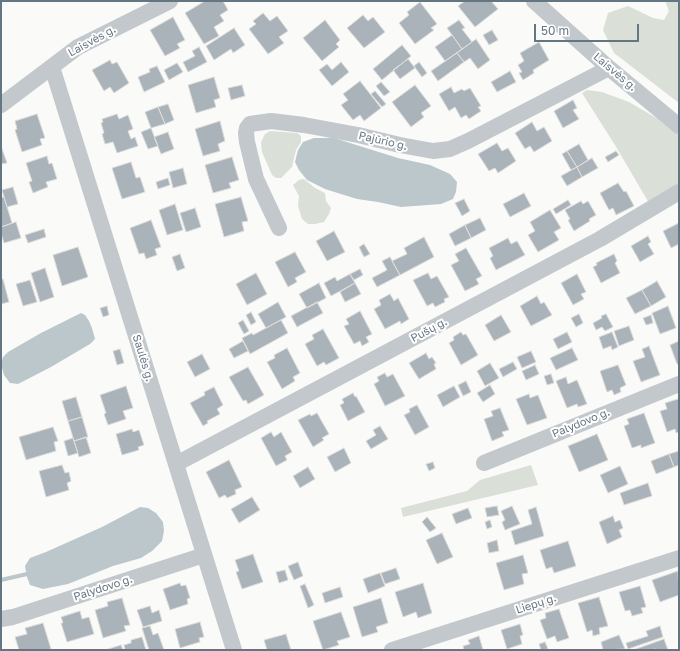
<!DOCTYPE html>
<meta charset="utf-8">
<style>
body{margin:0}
#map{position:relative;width:680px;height:651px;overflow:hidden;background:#fafaf8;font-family:"Golos Text",sans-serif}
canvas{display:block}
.frame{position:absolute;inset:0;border:2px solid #657683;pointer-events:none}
.scale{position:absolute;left:534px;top:24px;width:105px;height:18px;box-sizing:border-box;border:2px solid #657683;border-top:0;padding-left:5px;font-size:12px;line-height:14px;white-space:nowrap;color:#657683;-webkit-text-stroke:3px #fff;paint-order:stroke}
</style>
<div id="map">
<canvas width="680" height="651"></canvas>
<div class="frame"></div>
<div class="scale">50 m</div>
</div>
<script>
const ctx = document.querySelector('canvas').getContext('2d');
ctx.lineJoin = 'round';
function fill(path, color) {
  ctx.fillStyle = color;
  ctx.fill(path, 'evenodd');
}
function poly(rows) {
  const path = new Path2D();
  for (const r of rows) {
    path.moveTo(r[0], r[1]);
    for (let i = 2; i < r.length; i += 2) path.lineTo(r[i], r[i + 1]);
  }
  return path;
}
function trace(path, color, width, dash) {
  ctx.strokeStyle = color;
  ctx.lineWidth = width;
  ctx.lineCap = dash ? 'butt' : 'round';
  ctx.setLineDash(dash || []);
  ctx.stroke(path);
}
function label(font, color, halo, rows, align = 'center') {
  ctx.font = font + ' "Golos Text",sans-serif';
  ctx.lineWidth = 4;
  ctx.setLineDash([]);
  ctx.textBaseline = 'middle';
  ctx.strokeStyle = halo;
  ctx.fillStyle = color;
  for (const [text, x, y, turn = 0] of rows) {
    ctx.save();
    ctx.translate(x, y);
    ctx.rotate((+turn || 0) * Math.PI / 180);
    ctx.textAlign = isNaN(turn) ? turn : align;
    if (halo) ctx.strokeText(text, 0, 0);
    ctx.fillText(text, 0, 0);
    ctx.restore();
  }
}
fill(poly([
 [665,1,679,1,679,103,614,53,603,30,608,13,628,6,653,18,664,20,669,11],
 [587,90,602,92,629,102,658,119,679,135,679,185,649,203,615,145,582,93],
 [270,131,297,133,301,136,301,142,296,150,292,167,281,178,276,178,272,175,262,152,261,142,265,134],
 [304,179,315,188,325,193,326,201,331,208,329,214,324,222,315,224,308,224,302,219,298,206,299,196,293,185,299,180],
 [531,465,538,485,403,517,401,508,467,491,480,480]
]), '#dadfd7');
fill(poly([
 [314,138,334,138,398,158,430,165,450,174,457,182,456,192,453,199,441,204,401,207,378,202,357,199,325,189,307,180,299,170,295,162,298,150,303,142],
 [81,313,85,315,89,321,92,328,95,339,90,344,51,367,18,384,10,383,4,375,1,364,3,357,8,352,41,333],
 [140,507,148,508,156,513,163,522,164,531,162,541,152,551,141,558,113,566,68,584,43,589,30,585,27,577,25,566,30,558,46,552,102,527]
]), '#bbc7cb');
trace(poly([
 [1,580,27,574]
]), '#bbc7cb', 4);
const building = poly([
 [205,1,223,1,228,10,220,15,224,21,214,27,219,36,204,44,185,13,205,1],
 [465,1,491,1,498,9,475,27,458,6,465,1],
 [420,2,437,24,431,28,434,30,415,44,399,23,409,15,407,12,420,2],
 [263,13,270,21,277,16,288,31,279,37,284,43,268,54,249,29,256,24,253,21,263,13],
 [363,15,368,21,373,17,385,32,364,48,347,28,363,15],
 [173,17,185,40,177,44,180,48,165,56,150,30,173,17],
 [325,20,340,40,336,44,339,47,322,61,303,38,325,20],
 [459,20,465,28,462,29,472,42,462,49,447,28,459,20],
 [234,28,245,45,233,53,231,49,214,60,206,46,234,28],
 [492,30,498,40,489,45,483,35,492,30],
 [452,35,462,49,445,61,435,47,452,35],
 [476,39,490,60,478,69,470,58,464,62,457,53,476,39],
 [539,42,549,60,533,70,534,73,523,80,519,73,522,72,518,65,524,61,520,53,539,42],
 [402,45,411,56,382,80,373,69,402,45],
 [199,47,207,62,188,72,183,62,195,56,192,51,199,47],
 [457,53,464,62,438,81,431,71,457,53],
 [408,59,415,68,400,79,393,70,408,59],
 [110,60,112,64,117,62,129,83,114,93,110,87,104,91,92,70,110,60],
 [341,62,349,72,332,86,319,70,327,64,332,70,341,62],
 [419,62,427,73,422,77,414,66,419,62],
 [177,63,183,72,169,80,164,70,177,63],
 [157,66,165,82,144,92,138,77,150,72,149,69,157,66],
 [510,71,516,82,497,92,491,82,510,71],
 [214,77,220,98,214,100,216,107,196,113,188,85,214,77],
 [360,81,381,108,364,121,360,115,353,120,341,105,348,100,343,94,360,81],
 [381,82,390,92,384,96,376,86,381,82],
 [242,85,245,96,231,100,228,88,242,85],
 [415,85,431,106,421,113,424,117,411,127,392,102,415,85],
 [451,87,454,93,462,89,464,91,470,88,481,106,478,107,481,111,469,119,466,115,461,118,455,107,449,111,439,94,451,87],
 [375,91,386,104,382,107,371,94,375,91],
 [573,100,577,108,573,110,579,119,563,128,554,111,573,100],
 [168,104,174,120,165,124,158,107,168,104],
 [158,107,165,124,151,128,145,112,158,107],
 [37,114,45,138,40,139,42,145,22,152,15,130,17,129,15,121,37,114],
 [117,114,119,119,128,115,133,129,128,131,131,139,135,137,138,146,117,153,113,142,105,144,102,134,104,133,101,123,103,122,102,119,117,114],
 [220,121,225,141,218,144,220,151,203,156,195,129,220,121],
 [532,122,537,131,544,127,552,141,534,152,530,146,525,149,515,133,532,122],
 [151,128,158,146,148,149,141,132,151,128],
 [168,132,174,149,161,154,154,137,168,132],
 [497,143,502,151,508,148,516,161,498,173,495,168,489,171,478,154,497,143],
 [579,144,588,160,577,167,567,151,579,144],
 [1,146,7,163,1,164,1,146],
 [567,151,577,167,571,170,562,154,567,151],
 [616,151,619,155,608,162,605,157,616,151],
 [47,156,49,164,52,163,57,179,46,182,48,187,33,193,29,182,32,181,26,163,47,156],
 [232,157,239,180,229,183,231,188,213,193,205,165,232,157],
 [592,158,598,168,582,177,577,167,592,158],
 [131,162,136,178,140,177,145,192,122,199,112,168,131,162],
 [577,167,582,177,567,186,561,176,577,167],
 [183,168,187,184,173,188,169,172,183,168],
 [168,178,170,185,158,189,156,182,168,178],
 [618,183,624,192,626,191,634,206,616,215,613,208,609,210,600,193,618,183],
 [13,187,18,204,7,207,2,190,13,187],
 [524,193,531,206,510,217,503,204,524,193],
 [4,197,12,223,1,227,1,198,4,197],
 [241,197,248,221,242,222,244,231,224,237,215,204,241,197],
 [464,199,470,211,462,216,455,203,464,199],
 [568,200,571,205,556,214,553,209,568,200],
 [581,201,583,204,588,201,596,215,589,219,590,221,574,231,568,220,570,219,565,210,581,201],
 [175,204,183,230,167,235,159,210,175,204],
 [195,208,201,227,186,232,180,213,195,208],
 [550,210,561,228,554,232,559,240,538,252,528,235,535,231,530,222,550,210],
 [480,218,486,230,471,238,465,225,480,218],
 [151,220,161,247,155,249,157,255,146,259,144,253,139,254,130,228,151,220],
 [16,222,21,238,4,243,1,233,1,227,16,222],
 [679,223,679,244,671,248,663,231,679,223],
 [465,225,471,238,455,246,449,234,465,225],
 [44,229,46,237,28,243,25,235,44,229],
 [334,231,345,252,327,261,316,241,334,231],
 [648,236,651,242,648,244,654,254,640,262,631,246,648,236],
 [424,237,434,257,400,275,392,261,407,254,404,248,424,237],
 [508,238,511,244,517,241,525,255,496,270,490,258,493,256,489,248,508,238],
 [364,244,370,254,364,257,359,247,364,244],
 [78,247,88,277,62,286,53,255,78,247],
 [466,248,482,276,476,279,479,284,465,291,451,265,459,261,455,254,466,248],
 [295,252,306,272,295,278,297,282,288,287,275,262,295,252],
 [180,254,185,268,177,271,172,257,180,254],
 [614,254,617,261,615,263,620,273,601,283,593,267,597,265,596,263,614,254],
 [390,257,400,275,377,287,372,278,387,270,382,261,390,257],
 [45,268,54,297,40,302,31,273,45,268],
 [360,269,363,275,354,280,350,274,360,269],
 [256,273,267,294,247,305,236,284,256,273],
 [428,273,431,279,437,276,449,297,444,299,445,302,435,307,433,303,427,306,413,280,428,273],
 [350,274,355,283,331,296,324,283,335,277,337,281,350,274],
 [577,274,586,292,581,294,584,299,573,305,561,283,577,274],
 [1,279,3,279,9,302,1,304,1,279],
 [30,280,37,302,23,306,16,284,30,280],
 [657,281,666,297,651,306,642,290,657,281],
 [319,283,326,298,307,308,299,294,319,283],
 [355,283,361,294,345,302,340,292,355,283],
 [642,290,651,306,635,314,626,298,642,290],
 [390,294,394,301,398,298,409,319,401,324,400,321,385,329,374,309,381,305,379,300,390,294],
 [537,296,541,304,544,302,552,315,531,326,520,306,537,296],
 [278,302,286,317,266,328,258,314,278,302],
 [317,302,323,313,297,327,291,316,317,302],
 [107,306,109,315,103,317,100,308,107,306],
 [668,306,676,328,660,334,652,313,668,306],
 [360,311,372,334,366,337,369,342,362,346,360,341,354,344,344,326,349,324,346,319,360,311],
 [251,312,256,322,251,325,246,315,251,312],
 [579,314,583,323,576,327,571,318,579,314],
 [606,314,613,327,605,331,602,327,596,330,593,323,602,318,601,316,606,314],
 [501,315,511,332,494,341,485,325,501,315],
 [651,315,653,323,646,325,643,318,651,315],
 [243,320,249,331,244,334,238,323,243,320],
 [281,320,288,333,250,354,242,338,252,333,253,335,281,320],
 [629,326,634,340,619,346,614,331,629,326],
 [323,329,339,358,326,365,324,362,317,366,305,344,314,339,312,335,323,329],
 [461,332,463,335,466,334,478,355,461,365,449,343,454,340,453,337,461,332],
 [567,332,572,342,558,349,553,339,567,332],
 [612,332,618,347,612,350,611,346,603,349,599,337,612,332],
 [243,341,248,351,234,358,229,349,243,341],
 [679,341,679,364,677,364,670,345,679,341],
 [649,346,660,375,641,382,633,361,645,357,642,349,649,346],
 [287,348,300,373,293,377,295,381,282,389,267,362,275,358,274,355,287,348],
 [572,348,578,360,556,370,550,358,572,348],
 [120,349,124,363,117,365,113,351,120,349],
 [531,351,536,362,522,368,517,357,531,351],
 [426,353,429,359,432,357,436,363,434,364,436,369,419,379,409,363,426,353],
 [202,354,210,369,195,377,187,362,202,354],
 [513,362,517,369,503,377,499,369,513,362],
 [490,363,499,378,485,386,477,371,490,363],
 [535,365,539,374,526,380,522,371,535,365],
 [618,365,626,385,620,388,621,392,614,395,612,390,607,392,600,371,618,365],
 [248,367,264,395,248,404,246,400,243,401,229,377,248,367],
 [385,373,387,377,393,374,405,396,385,406,374,384,379,381,377,377,385,373],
 [551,374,554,383,547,385,544,376,551,374],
 [566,377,568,384,577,380,587,404,578,407,577,404,567,408,556,381,566,377],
 [466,381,471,392,463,396,458,385,466,381],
 [490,385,495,394,483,402,477,393,490,385],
 [126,386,133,408,123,411,126,419,108,425,104,414,106,413,100,395,126,386],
 [454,386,460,397,443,407,437,395,454,386],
 [214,387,223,405,217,409,220,414,207,421,208,423,203,426,190,403,205,395,204,392,214,387],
 [353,393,355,397,356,396,365,412,348,421,340,405,344,403,342,399,353,393],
 [529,394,530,398,538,395,547,418,527,425,516,399,529,394],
 [76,397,82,417,68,421,62,401,76,397],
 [678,399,679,401,679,432,676,433,675,429,667,432,660,411,667,409,665,403,678,399],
 [417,405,429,427,415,435,404,415,410,412,409,409,417,405],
 [500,408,509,430,502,432,504,436,492,441,484,419,493,416,491,411,500,408],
 [317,413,329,434,322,438,324,440,313,447,298,420,310,414,311,416,317,413],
 [644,413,655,443,641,448,641,445,632,448,624,426,629,424,627,419,644,413],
 [82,417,88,437,74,441,68,421,82,417],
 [380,426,388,439,371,449,366,441,376,435,373,430,380,426],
 [53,427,58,441,54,442,56,451,26,460,19,437,53,427],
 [132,429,133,432,139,430,144,445,138,447,139,450,122,455,116,434,132,429],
 [271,432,274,437,281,432,292,452,285,456,287,460,276,466,261,438,271,432],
 [597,434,608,460,579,472,568,446,597,434],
 [86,437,91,453,79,457,74,441,86,437],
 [73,438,78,453,68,456,64,441,73,438],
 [344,448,351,463,335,472,327,457,344,448],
 [679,451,679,465,674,467,669,454,679,451],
 [669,454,674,467,656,474,651,461,669,454],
 [229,460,242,487,235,490,236,494,227,498,225,495,219,498,206,472,229,460],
 [433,462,435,468,429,471,426,464,433,462],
 [62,465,65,473,69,472,71,481,67,483,69,490,46,497,39,471,62,465],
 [620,466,628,484,608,493,600,475,620,466],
 [308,467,315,479,300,488,293,476,308,467],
 [648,483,652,496,624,505,620,493,648,483],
 [252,497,260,510,239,523,231,509,252,497],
 [497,506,499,515,487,517,485,508,497,506],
 [512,506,520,524,505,530,502,522,505,520,501,511,512,506],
 [536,507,544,536,515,545,511,531,532,524,528,510,536,507],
 [468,508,472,518,456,524,452,514,468,508],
 [613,516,615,522,620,520,623,528,619,530,622,537,607,544,599,522,613,516],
 [427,517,436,528,430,532,422,522,427,517],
 [490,520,492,527,487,529,485,522,490,520],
 [442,533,453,557,437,564,426,540,442,533],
 [497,540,499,551,489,553,487,543,497,540],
 [568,541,576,566,554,573,552,567,546,569,540,550,568,541],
 [253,554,263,582,242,589,236,572,239,571,235,560,253,554],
 [523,555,528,573,522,574,524,584,504,590,496,563,523,555],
 [298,562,303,576,294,580,288,566,298,562],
 [396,568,400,579,385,584,381,573,396,568],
 [285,570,288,580,279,583,276,572,285,570],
 [678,571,679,595,660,602,652,580,678,571],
 [380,573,385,586,368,593,363,579,380,573],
 [180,583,181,586,186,585,190,598,187,599,188,604,170,610,163,589,180,583],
 [423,583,432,613,418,618,416,612,403,617,395,592,423,583],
 [305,584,314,605,308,608,300,586,305,584],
 [640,586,646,607,641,608,643,613,632,616,630,610,625,611,619,592,640,586],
 [340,587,343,597,325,603,322,593,340,587],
 [599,597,608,626,599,628,600,634,593,636,592,630,587,632,578,603,599,597],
 [122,598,130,625,124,626,126,631,103,638,95,610,108,606,107,602,122,598],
 [381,598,388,623,376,627,378,632,362,637,353,607,381,598],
 [150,606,152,613,159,610,162,621,143,627,137,610,150,606],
 [559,609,569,638,557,642,555,636,547,639,540,620,546,618,545,613,559,609],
 [80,611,82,619,89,617,94,634,67,642,61,623,63,623,61,617,80,611],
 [341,612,350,637,337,641,339,645,323,650,313,621,341,612],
 [200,622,204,637,199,638,200,642,180,648,175,629,200,622],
 [43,623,51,649,46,650,19,650,15,637,27,634,25,628,43,623],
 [520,624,523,635,520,636,522,644,507,649,501,630,520,624],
 [150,626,153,635,158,633,164,650,149,650,142,628,150,626],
 [660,626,663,637,628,649,626,643,648,636,646,631,660,626],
 [286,634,291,650,267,650,264,640,286,634],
 [619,635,625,649,603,650,601,642,619,635],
 [479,636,483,650,464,650,463,646,470,644,468,640,479,636],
 [142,637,146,650,125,650,124,645,131,643,131,640,142,637],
 [664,639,668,650,656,650,656,649,651,650,633,650,664,639],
 [545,642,548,649,541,650,539,644,545,642],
 [121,645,123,650,105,650,121,645]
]);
fill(building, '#aab3b9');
trace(building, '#dcdcda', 1);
trace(poly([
 [534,1,609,68,679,126],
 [52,67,234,650],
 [1,105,78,47,170,1],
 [279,228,256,179,247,142,246,133,247,128,250,124,271,121,304,125,358,135,400,145,433,151,450,149,468,141,609,68],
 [484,463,679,384],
 [176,464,600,239,679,192],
 [1,619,13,617,204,555],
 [392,650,679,558]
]), '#c3c8cc', 16);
label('11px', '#657683', '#fff', [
 ["Laisvės g.",92,41,-29],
 ["Laisvės g.",615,72,40],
 ["Pajūrio g.",383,141,13],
 ["Pušų g.",429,330,-28],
 ["Saulės g.",143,358,73],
 ["Palydovo g.",581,423,-22],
 ["Palydovo g.",103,588,-18],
 ["Liepų g.",536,604,-18]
]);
</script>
